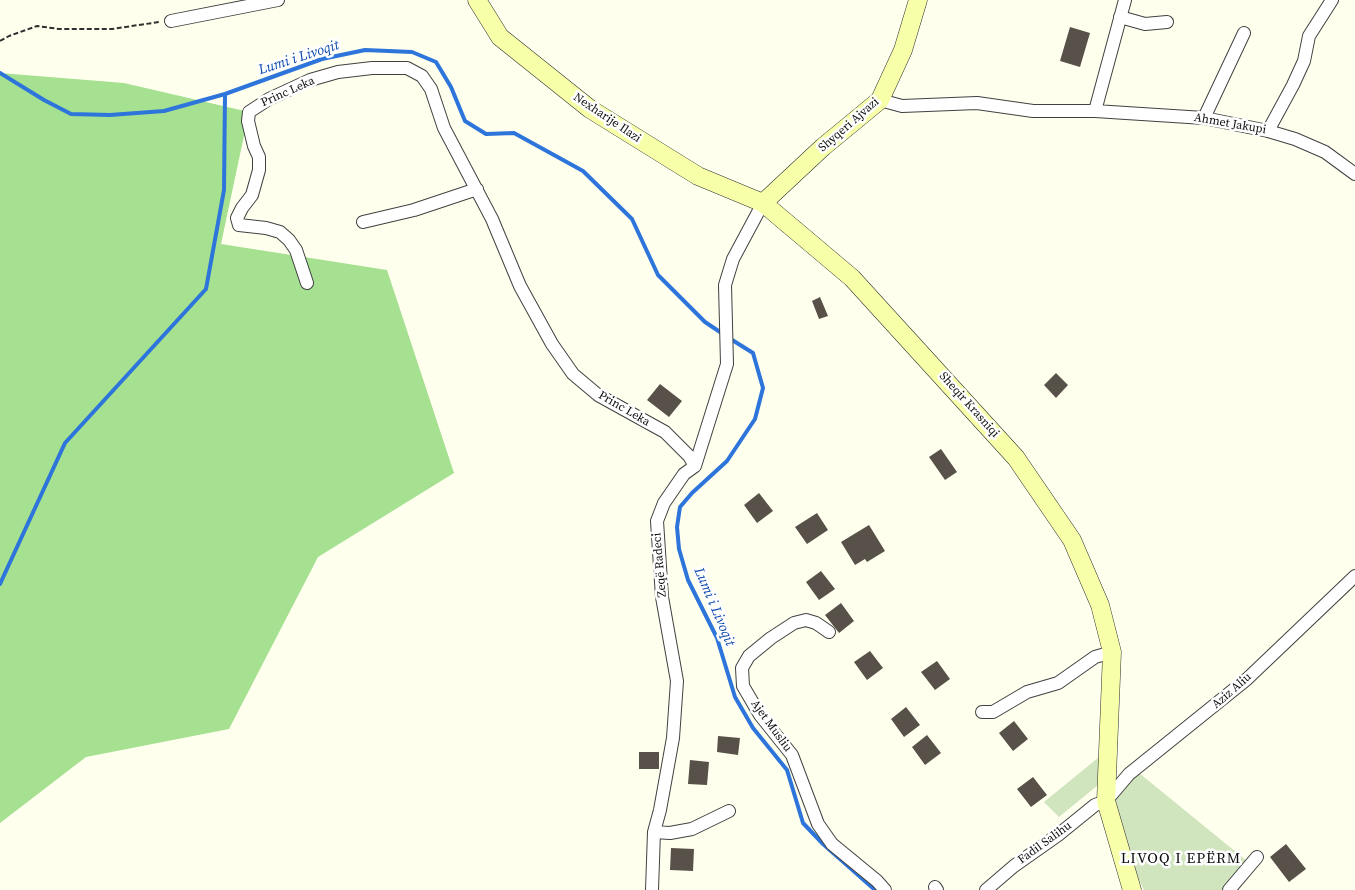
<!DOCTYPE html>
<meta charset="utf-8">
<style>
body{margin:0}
canvas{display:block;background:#ffe}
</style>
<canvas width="1355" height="890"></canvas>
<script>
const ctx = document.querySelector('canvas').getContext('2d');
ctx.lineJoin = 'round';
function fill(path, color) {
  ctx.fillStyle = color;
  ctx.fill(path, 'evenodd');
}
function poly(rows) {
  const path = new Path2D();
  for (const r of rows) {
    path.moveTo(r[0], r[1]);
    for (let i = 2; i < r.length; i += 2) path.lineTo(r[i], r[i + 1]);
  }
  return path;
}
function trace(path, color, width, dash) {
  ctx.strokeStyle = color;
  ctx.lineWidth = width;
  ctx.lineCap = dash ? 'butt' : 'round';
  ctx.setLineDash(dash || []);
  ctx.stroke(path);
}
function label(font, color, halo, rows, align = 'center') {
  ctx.font = font + ' "Source Serif 4",serif';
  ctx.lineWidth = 5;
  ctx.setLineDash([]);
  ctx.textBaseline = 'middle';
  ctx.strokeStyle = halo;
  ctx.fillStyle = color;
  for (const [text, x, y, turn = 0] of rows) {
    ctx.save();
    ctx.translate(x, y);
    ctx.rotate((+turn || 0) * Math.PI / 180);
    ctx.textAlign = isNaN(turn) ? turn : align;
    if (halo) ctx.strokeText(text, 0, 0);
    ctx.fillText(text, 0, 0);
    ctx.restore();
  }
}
fill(poly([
 [0,73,124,83,249,112,221,244,387,270,454,473,318,557,229,729,86,757,0,823]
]), '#a6e091');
fill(poly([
 [1104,753,1103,781,1059,817,1044,802],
 [1139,773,1247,861,1223,890,1144,890,1127,856,1115,798]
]), '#d0e4bd');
trace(poly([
 [0,73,44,100,71,114,110,115,164,111,225,94,322,59,365,50,412,52,436,62,451,87,465,121,486,134,514,133,583,171,632,219,658,275,705,322,723,334],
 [729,338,753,353,763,388,755,419,727,461,692,493,680,507,677,527,679,549,688,580,717,638,735,697,753,728,787,770,803,823,823,844,875,890],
 [0,584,65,443,206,289,224,190,225,94]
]), '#2d74db', 4);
fill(poly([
 [1070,27,1090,33,1080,67,1060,61],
 [820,297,828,316,819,319,812,301],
 [1056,373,1068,385,1056,398,1044,385],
 [660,384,682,401,669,417,647,400],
 [941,449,957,472,945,480,929,457],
 [759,493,773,511,757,523,744,505],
 [817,513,828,530,807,544,795,527],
 [869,525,885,551,867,562,865,559,855,565,841,542],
 [821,571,835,589,819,600,806,582],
 [841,603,854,621,839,633,825,615],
 [870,651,883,668,867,680,854,662],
 [937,661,950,679,935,690,921,672],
 [906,707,920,725,904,737,891,719],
 [1014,721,1028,739,1013,751,999,733],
 [927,735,941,753,925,765,912,747],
 [718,736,740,738,738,755,717,752],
 [639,752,659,752,659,769,639,769],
 [690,760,709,762,707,785,688,784],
 [1033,777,1047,795,1031,807,1017,789],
 [1286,844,1306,869,1289,882,1270,857],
 [671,848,694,849,693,871,670,870]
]), '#585149');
const street = poly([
 [1120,17,1145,24,1167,22],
 [171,21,278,0],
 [880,100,902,106,977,103,1033,111,1095,111,1204,118,1268,131,1295,139,1325,152,1355,174],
 [1095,111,1125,0],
 [1204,118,1244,33],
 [1268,131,1293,85,1304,61,1309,36,1332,0],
 [363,222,414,210,477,189],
 [307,283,296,250,289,240,280,232,266,228,239,225,237,218,242,208,252,195,259,170,259,157,254,146,248,121,249,112,269,99,310,80,338,72,372,68,407,68,422,76,431,89,444,128,492,219,520,286,552,344,573,374,598,395,665,432,689,456,695,466],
 [829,632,816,623,806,620,794,623,771,638,749,656,742,668,743,686,760,715,792,755,818,824,832,844,877,881,885,890],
 [982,712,993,712,1027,692,1058,683,1095,657,1112,652],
 [654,832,670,833,692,829,729,811],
 [935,887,937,890],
 [652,890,654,832,660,810,673,738,677,681,662,597,657,521,664,503,684,474,695,466,727,364,725,285,733,259,763,203],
 [986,890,1014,866,1058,835,1095,805,1106,801,1129,774,1247,679,1355,576],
 [1229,890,1257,857]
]);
const secondary = poly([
 [477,0,500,37,590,109,698,176,763,203,852,278,1016,458,1072,540,1100,605,1112,652,1106,801,1132,890],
 [763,203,823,147,880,100,903,50,918,0]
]);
trace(street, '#414141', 14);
trace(secondary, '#303030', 19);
trace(poly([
 [0,41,9,36,37,26,59,29,112,29,159,22]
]), '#303030', 2, [5, 2.5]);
trace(street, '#fff', 12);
trace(secondary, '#f8ffa9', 18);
label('12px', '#0e0e0e', '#fff', [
 ["Princ Leka",288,92,-24],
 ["Nexharije Ilazi",607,118,34],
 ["Ahmet Jakupi",1230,124,10],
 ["Shyqeri Ajvazi",849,125,-41],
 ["Sheqir Krasniqi",969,405,48],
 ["Princ Leka",624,409,30],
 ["Zeqë Radeci",660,565,-95],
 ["Aziz Aliu",1232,691,-41],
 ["Ajet Musliu",771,726,54],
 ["Fadil Salihu",1045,843,-36]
]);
label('italic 14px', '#0a47ac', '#fff', [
 ["Lumi i Livoqit",299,58,-18],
 ["Lumi i Livoqit",714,607,67]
]);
ctx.letterSpacing = '1px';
label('15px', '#0e0e0e', '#fff', [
 ["LIVOQ I EPËRM",1181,859]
]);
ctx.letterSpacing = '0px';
</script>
